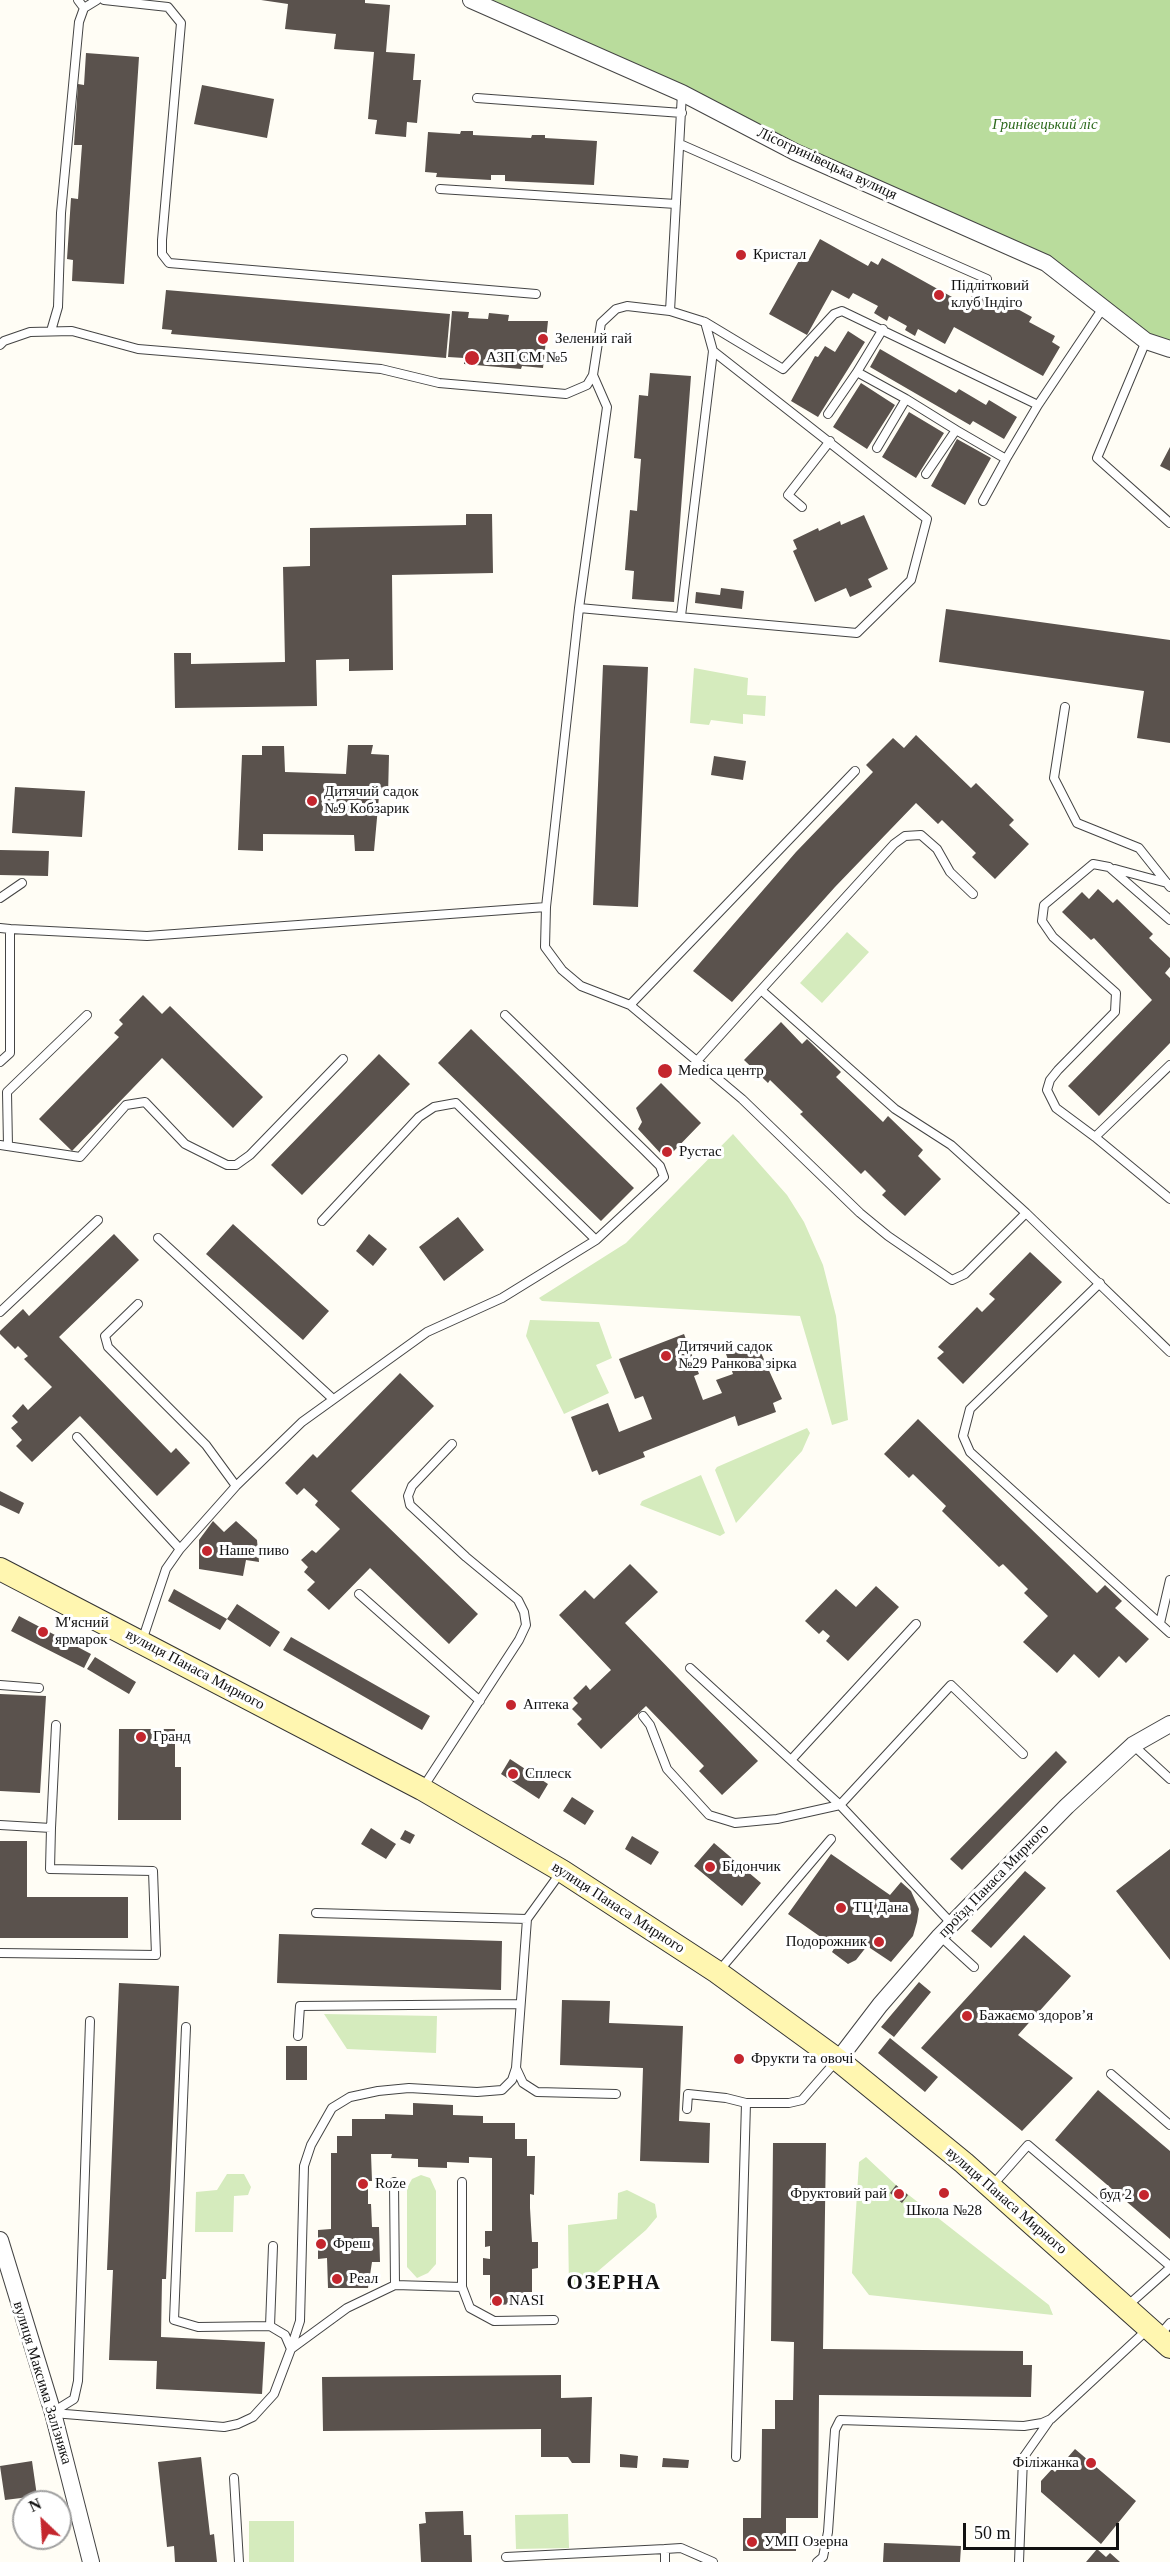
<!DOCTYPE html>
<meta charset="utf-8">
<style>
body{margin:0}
#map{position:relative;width:1170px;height:2562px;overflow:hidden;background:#fffdf5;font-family:"Times New Roman",serif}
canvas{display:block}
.north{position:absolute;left:12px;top:2490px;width:60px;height:60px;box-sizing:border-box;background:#fff;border:2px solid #a0a0a0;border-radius:50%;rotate:335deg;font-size:16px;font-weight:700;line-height:24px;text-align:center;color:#111}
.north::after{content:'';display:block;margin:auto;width:21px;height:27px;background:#c4262e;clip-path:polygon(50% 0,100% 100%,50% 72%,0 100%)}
.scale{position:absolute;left:963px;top:2523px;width:156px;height:27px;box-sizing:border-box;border:3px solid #111;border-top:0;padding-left:8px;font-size:18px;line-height:21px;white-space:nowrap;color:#111;-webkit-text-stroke:4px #fff;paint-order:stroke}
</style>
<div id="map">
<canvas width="1170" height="2562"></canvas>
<div class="north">N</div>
<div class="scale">50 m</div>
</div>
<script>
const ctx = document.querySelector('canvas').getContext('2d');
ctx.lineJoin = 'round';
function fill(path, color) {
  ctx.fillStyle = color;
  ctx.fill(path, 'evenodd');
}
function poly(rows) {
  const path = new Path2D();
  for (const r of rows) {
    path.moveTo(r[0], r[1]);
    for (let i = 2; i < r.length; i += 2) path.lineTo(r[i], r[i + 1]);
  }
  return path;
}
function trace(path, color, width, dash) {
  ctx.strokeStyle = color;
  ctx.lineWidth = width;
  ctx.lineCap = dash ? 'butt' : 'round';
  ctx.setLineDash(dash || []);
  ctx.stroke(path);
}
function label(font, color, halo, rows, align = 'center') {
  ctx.font = font + ' "Times New Roman",serif';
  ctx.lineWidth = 6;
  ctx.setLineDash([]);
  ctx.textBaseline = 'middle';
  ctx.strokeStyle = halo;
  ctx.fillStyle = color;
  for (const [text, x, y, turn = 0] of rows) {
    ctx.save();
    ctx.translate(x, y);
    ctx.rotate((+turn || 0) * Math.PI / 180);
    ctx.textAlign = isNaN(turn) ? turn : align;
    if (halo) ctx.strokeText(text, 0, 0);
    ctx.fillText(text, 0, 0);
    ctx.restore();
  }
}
fill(poly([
 [694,668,748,678,747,695,766,696,765,716,743,714,743,724,711,720,709,725,690,723],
 [847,932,869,952,822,1003,800,983],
 [733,1134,787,1195,804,1222,823,1265,836,1316,848,1420,832,1425,800,1316,542,1301,539,1298,626,1243],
 [530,1320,599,1322,612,1358,596,1365,609,1393,564,1414,526,1336],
 [807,1428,810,1433,802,1451,736,1523,715,1470,717,1467],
 [701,1475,725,1533,720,1536,640,1505,642,1501],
 [324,2014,437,2016,436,2053,347,2049],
 [866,2157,896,2185,1049,2305,1053,2315,869,2295,852,2273,859,2162],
 [227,2174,244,2174,251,2187,248,2195,234,2196,233,2232,195,2232,196,2192,217,2190],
 [421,2175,430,2178,436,2191,436,2264,428,2273,417,2278,407,2267,407,2188,412,2179],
 [627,2190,655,2204,657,2217,646,2230,590,2278,569,2288,568,2225,617,2219,618,2193],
 [568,2514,569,2548,516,2549,515,2515],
 [249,2521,294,2521,294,2562,249,2562]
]), '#d5ebbd');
fill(poly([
 [471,0,1170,0,1170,341,1146,341,1046,263]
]), '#b9dc9c');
fill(poly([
 [261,0,365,0,365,3,390,5,386,52,415,54,413,80,421,80,417,123,407,122,406,137,375,134,377,120,368,119,374,52,334,49,336,34,285,29,288,4],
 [86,53,139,57,124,284,72,281,73,260,67,259,71,198,78,199,82,145,74,145,78,84,84,85],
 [202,85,274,99,267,138,194,124],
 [461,131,473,131,473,135,531,138,532,135,545,135,545,138,597,141,594,185,505,181,505,175,491,175,491,180,436,177,437,173,425,172,428,132,460,134],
 [820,239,868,266,871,261,878,265,882,258,961,302,959,306,964,309,972,296,980,300,982,295,1009,310,1012,306,1032,317,1029,322,1055,336,1052,342,1060,347,1043,376,954,327,945,344,918,329,915,336,905,330,907,326,889,316,887,321,874,313,878,306,853,293,849,299,832,290,807,335,769,314,801,257,808,261],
 [166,290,450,314,446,358,171,334,172,330,162,329],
 [452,311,469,312,468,318,488,319,489,313,509,315,508,321,548,321,543,368,522,366,521,369,464,364,464,358,448,357],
 [848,331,865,342,818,417,791,401,815,356,818,357,825,346,835,352],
 [880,349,956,393,959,389,986,405,989,400,1017,417,1004,439,973,421,970,425,870,367],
 [650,373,691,376,674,602,632,599,634,571,625,570,630,510,637,511,641,459,634,458,639,395,648,396],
 [861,383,895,405,867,449,833,427],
 [909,412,944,433,916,478,882,457],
 [957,439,991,458,965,505,931,486],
 [1170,447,1170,471,1160,466],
 [466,514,492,514,493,573,392,575,393,670,349,671,349,659,316,660,317,706,175,708,174,653,191,653,191,664,285,662,283,567,310,566,310,528,466,525],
 [864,515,888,569,868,579,872,587,850,597,846,588,815,602,793,551,797,549,793,540,818,528,819,531,840,521,841,525],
 [721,588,744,591,742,609,695,603,696,592,720,595],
 [946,609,1170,640,1170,743,1137,738,1144,691,939,662],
 [603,665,648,667,638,907,593,905],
 [916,735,971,788,976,783,1014,820,1009,825,1029,844,995,879,972,857,976,853,942,820,938,824,916,803,835,887,732,1002,693,971,796,852,873,772,866,765,893,738,904,748],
 [348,745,373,745,371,754,389,755,388,796,379,796,374,851,355,851,354,835,263,834,263,851,238,850,242,755,262,755,262,746,284,746,285,772,346,774],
 [714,756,746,761,743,780,711,775],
 [15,787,85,791,82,837,12,833],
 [0,850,49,851,48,876,0,875],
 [1098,889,1113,903,1117,899,1153,934,1149,938,1170,958,1170,967,1165,973,1170,978,1170,1043,1099,1116,1068,1086,1152,1000,1094,938,1091,940,1062,912,1082,892,1089,899],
 [143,995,162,1014,170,1006,263,1097,233,1128,162,1058,72,1151,39,1119,119,1037,114,1033,123,1024,119,1020],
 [781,1022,802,1044,807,1039,841,1072,836,1077,883,1122,888,1116,923,1150,918,1156,941,1179,905,1216,882,1195,886,1191,865,1170,861,1174,800,1114,803,1112,770,1080,768,1083,744,1060],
 [471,1029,634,1188,601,1221,438,1063],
 [379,1054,410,1084,302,1195,271,1165],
 [661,1083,701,1123,671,1154,663,1156,638,1129,642,1122,636,1108],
 [458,1217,484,1250,444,1281,419,1247],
 [233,1224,329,1311,303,1340,206,1254],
 [114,1234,139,1260,59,1337,171,1453,176,1448,190,1463,157,1496,80,1416,32,1462,16,1446,22,1440,11,1428,18,1422,12,1416,23,1404,28,1410,52,1387,24,1359,28,1356,18,1346,15,1349,0,1334,0,1331,23,1309,29,1316],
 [369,1234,387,1249,373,1266,356,1251],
 [1030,1252,1062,1282,963,1384,937,1358,944,1352,938,1347,977,1307,982,1312,995,1299,989,1294],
 [684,1334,699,1374,694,1376,703,1400,722,1393,716,1380,733,1374,726,1354,756,1342,782,1399,773,1403,776,1412,738,1426,735,1416,643,1452,645,1457,599,1475,597,1470,592,1472,571,1417,608,1403,619,1432,652,1419,643,1396,635,1399,619,1359],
 [400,1373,434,1406,351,1491,478,1614,449,1644,370,1568,329,1610,307,1590,315,1582,304,1572,308,1567,301,1560,312,1550,316,1553,340,1529,315,1505,318,1501,304,1488,297,1495,285,1483,313,1454,317,1458],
 [918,1419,1097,1593,1105,1585,1122,1601,1115,1608,1149,1639,1126,1663,1119,1656,1099,1678,1074,1654,1057,1673,1023,1642,1048,1616,1024,1593,1028,1589,1003,1564,999,1567,942,1511,946,1506,913,1474,909,1478,884,1454],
 [0,1491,24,1503,19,1514,0,1505],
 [213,1521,224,1532,236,1521,257,1540,259,1562,246,1560,243,1576,199,1569,199,1540],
 [630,1564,658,1592,625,1623,758,1761,722,1795,699,1771,704,1766,646,1706,601,1749,577,1724,582,1719,572,1709,578,1703,573,1698,586,1685,590,1690,611,1670,559,1615,585,1590,594,1599],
 [876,1586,899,1607,848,1661,826,1641,830,1636,823,1630,819,1634,805,1621,836,1589,856,1607],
 [174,1589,227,1619,220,1630,168,1601],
 [237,1604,280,1632,270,1647,227,1619],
 [19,1616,91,1654,84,1668,11,1631],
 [291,1637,430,1716,422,1730,283,1650],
 [95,1657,136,1682,129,1694,87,1669],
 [0,1694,46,1696,40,1793,0,1791],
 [119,1729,175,1729,175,1767,181,1767,181,1820,118,1820],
 [1056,1751,1067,1762,962,1870,950,1859],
 [510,1759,548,1784,539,1799,501,1774],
 [572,1797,594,1811,585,1825,563,1811],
 [371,1828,396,1844,386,1859,361,1844],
 [405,1830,415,1835,410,1844,400,1839],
 [632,1836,659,1852,651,1865,625,1849],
 [0,1841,27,1841,27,1897,128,1897,128,1938,0,1938],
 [714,1843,761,1883,742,1906,694,1866],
 [1170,1849,1170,1960,1116,1891],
 [831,1854,890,1895,901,1882,911,1891,919,1909,917,1922,913,1936,891,1962,867,1946,856,1960,848,1964,832,1952,835,1947,788,1914],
 [1025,1871,1046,1888,991,1948,971,1931],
 [279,1934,502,1941,501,1990,277,1983],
 [1024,1935,1071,1976,1018,2035,1073,2078,1022,2131,921,2048],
 [919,1982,931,1992,894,2037,881,2027],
 [119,1983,179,1986,166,2279,162,2279,161,2337,265,2342,262,2394,156,2389,157,2361,109,2360,113,2270,107,2270],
 [562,2000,610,2001,609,2023,683,2026,679,2121,710,2123,709,2163,640,2161,643,2068,560,2065],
 [890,2038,938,2077,925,2092,878,2053],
 [286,2046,307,2046,307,2080,286,2080],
 [1098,2090,1170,2151,1170,2239,1055,2140],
 [413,2103,453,2105,453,2115,483,2116,483,2123,515,2123,515,2139,527,2139,527,2156,535,2156,534,2195,530,2194,530,2208,532,2242,538,2242,538,2268,532,2269,532,2292,526,2292,526,2304,490,2305,490,2275,483,2275,483,2258,490,2259,490,2246,485,2247,485,2231,492,2231,492,2158,469,2157,469,2163,447,2162,447,2168,418,2167,418,2159,391,2158,392,2154,371,2154,372,2181,368,2181,368,2204,371,2204,372,2227,379,2227,380,2262,372,2262,368,2288,328,2288,327,2258,318,2259,318,2230,331,2229,331,2153,337,2153,337,2136,352,2136,352,2119,385,2119,385,2114,413,2115],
 [773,2143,826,2143,823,2349,1023,2351,1023,2365,1032,2365,1031,2397,819,2395,818,2518,786,2518,786,2533,796,2533,796,2551,743,2551,743,2518,761,2518,762,2429,775,2429,775,2400,793,2400,794,2342,771,2341],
 [896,2185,908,2195,902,2203,890,2193],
 [561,2375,561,2398,592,2397,590,2463,572,2463,568,2457,541,2457,541,2429,323,2431,322,2377],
 [1075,2449,1136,2501,1101,2544,1041,2492,1041,2481,1052,2469,1055,2472],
 [620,2454,638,2456,637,2468,620,2467],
 [201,2457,210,2535,214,2534,217,2562,175,2562,174,2546,167,2547,158,2462],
 [663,2458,689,2460,688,2468,662,2467],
 [32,2461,37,2496,5,2500,0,2466],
 [463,2511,464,2535,471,2535,472,2562,421,2562,419,2524,426,2523,425,2512],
 [884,2543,961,2546,960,2562,883,2562],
 [1097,2549,1106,2557,1110,2553,1120,2562,1086,2562]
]), '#5a524d');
const lane = poly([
 [78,0,84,8],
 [104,0,168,7,181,23,162,240,162,254,169,263,536,294],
 [477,98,682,113],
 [680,144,987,279],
 [440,189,676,204],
 [670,311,682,93],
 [705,322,783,369,834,314,842,311,1038,405],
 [51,331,58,307,61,213,79,22,84,8,97,0],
 [1146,341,1097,458,1170,523],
 [0,345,4,341,30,332,72,331,138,349,381,369,439,383,566,394,587,385,593,375,601,323,616,309,627,306,670,311,705,322,713,351,681,616],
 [593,375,607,407,579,608,546,907,545,947,562,970,581,986,630,1005,742,1099,860,1213,888,1236,952,1280,965,1274,1026,1213],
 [906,399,956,430,926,474],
 [828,414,857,372],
 [956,430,1006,459,983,501],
 [877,448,906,399,857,372,883,329],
 [1006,459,1038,405,1103,308],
 [802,507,788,495,830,441],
 [579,608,857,633,911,580,927,519,713,351],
 [1065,707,1054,778,1077,823,1139,848,1170,887],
 [1115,869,1167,883],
 [973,894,950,872,937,849,921,835,905,836,894,844,761,990,895,1109,951,1145,1026,1213,1170,1352],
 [0,898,22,883],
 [0,928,10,929,10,1053,0,1062],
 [10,929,147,936,546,907],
 [630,1005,855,771],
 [696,1062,761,990],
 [1170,1065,1095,1137,1170,1199],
 [1095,1137,1056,1108,1047,1090,1050,1080,1058,1070,1115,1012,1116,993,1053,937,1042,921,1044,905,1093,864,1109,867,1170,920],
 [0,1145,80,1157,126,1105,145,1102,185,1144,227,1165,236,1165,250,1155,343,1059],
 [8,1146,7,1092,87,1015],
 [322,1221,419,1117,434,1107,456,1103,596,1240],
 [158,1238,333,1399],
 [1100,1283,970,1409,963,1436,970,1452,1170,1633],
 [138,1304,105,1336,108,1347,206,1445,236,1486],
 [0,1312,98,1220],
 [77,1437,180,1549],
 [359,1594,480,1701],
 [1160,1623,1170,1580],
 [142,1641,166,1569,180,1549,236,1486,302,1422,427,1332,502,1298,596,1240,664,1177,660,1166,645,1151,505,1015],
 [690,1668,840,1805,952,1924],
 [0,1685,39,1688],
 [643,1716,650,1725,667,1769,709,1815,735,1823,777,1819,840,1805,951,1685,1023,1754],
 [1133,1745,1170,1779],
 [791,1760,916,1624],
 [422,1789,519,1640,526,1625,524,1612,518,1600,466,1557,410,1505,408,1496,412,1486,452,1444],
 [0,1825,51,1828,50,1869,153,1871,156,1955,0,1953],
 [51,1828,56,1725],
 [561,1872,527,1919,516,2068,523,2083,537,2092,616,2094],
 [316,1913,527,1919],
 [940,1936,974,1967],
 [718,1972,831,1839],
 [186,2027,174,2320,198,2327,270,2326,285,2335,291,2349],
 [298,2036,300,2006,520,2004],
 [1111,2074,1170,2125],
 [687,2109,688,2094,726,2098,746,2103],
 [394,2182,395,2285],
 [462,2182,462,2287],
 [991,2187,1028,2145,1170,2266],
 [1126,2307,1170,2268],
 [270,2326,273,2246],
 [1158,2337,1170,2323],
 [291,2348,300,2321,304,2166,311,2145,332,2108,350,2097,378,2091,409,2088,477,2092,502,2090,512,2080,516,2068],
 [53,2412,74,2399,78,2381,90,2021],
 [53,2413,224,2427,238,2424,253,2417,274,2394,291,2349,347,2308,395,2285,462,2287,470,2308,494,2321,554,2320],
 [736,2457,746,2103,789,2103,802,2100,837,2060],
 [234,2478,239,2562],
 [665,2549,681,2548,713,2562],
 [506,2557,665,2549,665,2562],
 [817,2562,823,2557,828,2532,835,2430,840,2420,1024,2426,1042,2423,1051,2419,1148,2329],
 [1019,2562,1023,2458,1049,2421]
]);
const street = poly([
 [471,0,682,93,795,152,1046,263,1146,341,1170,349],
 [838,2060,880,2005,940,1936,1067,1806,1133,1745,1170,1724],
 [0,2240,53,2413,91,2562]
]);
const secondary = poly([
 [0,1569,422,1789,562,1871,717,1972,838,2060,964,2163,1170,2347]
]);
trace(lane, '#444', 10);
trace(street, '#444', 18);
trace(secondary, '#333', 24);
trace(lane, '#fff', 8);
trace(street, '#fff', 16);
trace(secondary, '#fff6b0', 22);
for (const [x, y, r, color] of [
 [741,255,6,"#c4262e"],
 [939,295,6,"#c4262e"],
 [543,339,6,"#c4262e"],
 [472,358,8,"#c4262e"],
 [312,801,6,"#c4262e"],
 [665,1071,8,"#c4262e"],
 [667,1152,6,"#c4262e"],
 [666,1356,6,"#c4262e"],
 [207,1551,6,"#c4262e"],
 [43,1632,6,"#c4262e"],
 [511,1705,6,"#c4262e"],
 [141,1737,6,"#c4262e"],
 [513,1774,6,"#c4262e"],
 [710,1867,6,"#c4262e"],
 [841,1908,6,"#c4262e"],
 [879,1942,6,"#c4262e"],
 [967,2016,6,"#c4262e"],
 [739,2059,6,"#c4262e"],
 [363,2184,6,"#c4262e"],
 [944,2193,6,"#c4262e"],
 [899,2194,6,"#c4262e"],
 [1144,2195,6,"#c4262e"],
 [321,2244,6,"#c4262e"],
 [337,2279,6,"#c4262e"],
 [497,2301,6,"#c4262e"],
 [1091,2463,6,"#c4262e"],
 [752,2542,6,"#c4262e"]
]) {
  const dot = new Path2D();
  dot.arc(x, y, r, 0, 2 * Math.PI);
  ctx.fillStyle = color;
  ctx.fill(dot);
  trace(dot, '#fff', 2);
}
label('italic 15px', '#2f6b1f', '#fff', [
 ["Гринівецький ліс",1045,125]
]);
label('15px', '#111', '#fff', [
 ["Лісогринівецька вулиця",827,164,25],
 ["вулиця Панаса Мирного",195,1670,28],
 ["проїзд Панаса Мирного",994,1881,-46],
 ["вулиця Панаса Мирного",618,1908,33],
 ["вулиця Панаса Мирного",1006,2201,41],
 ["вулиця Максима Залізняка",42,2383,73]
]);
label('15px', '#111', '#fff', [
 ["Кристал",753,255],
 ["Підлітковий",951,286],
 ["клуб Індіго",951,303],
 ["Зелений гай",555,339],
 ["АЗП СМ №5",486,358],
 ["Дитячий садок",324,792],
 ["№9 Кобзарик",324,809],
 ["Medica центр",678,1071],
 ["Рустас",679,1152],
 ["Дитячий садок",678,1347],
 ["№29 Ранкова зірка",678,1364],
 ["Наше пиво",219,1551],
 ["М'ясний",55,1623],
 ["ярмарок",55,1640],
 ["Аптека",523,1705],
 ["Гранд",153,1737],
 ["Сплеск",525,1774],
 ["Бідончик",722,1867],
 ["ТЦ Дана",853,1908],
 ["Подорожник",867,1942,"right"],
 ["Бажаємо здоровʼя",979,2016],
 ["Фрукти та овочі",751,2059],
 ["Roze",375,2184],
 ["Фруктовий рай",887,2194,"right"],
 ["буд 2",1132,2195,"right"],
 ["Школа №28",944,2211,"center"],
 ["Фреш",333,2244],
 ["Реал",349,2279],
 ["NASI",509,2301],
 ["Філіжанка",1079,2463,"right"],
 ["УМП Озерна",764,2542]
], 'left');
ctx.letterSpacing = '1.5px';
label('bold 21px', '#111', '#fff', [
 ["ОЗЕРНА",614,2284]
]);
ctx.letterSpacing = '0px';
</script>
